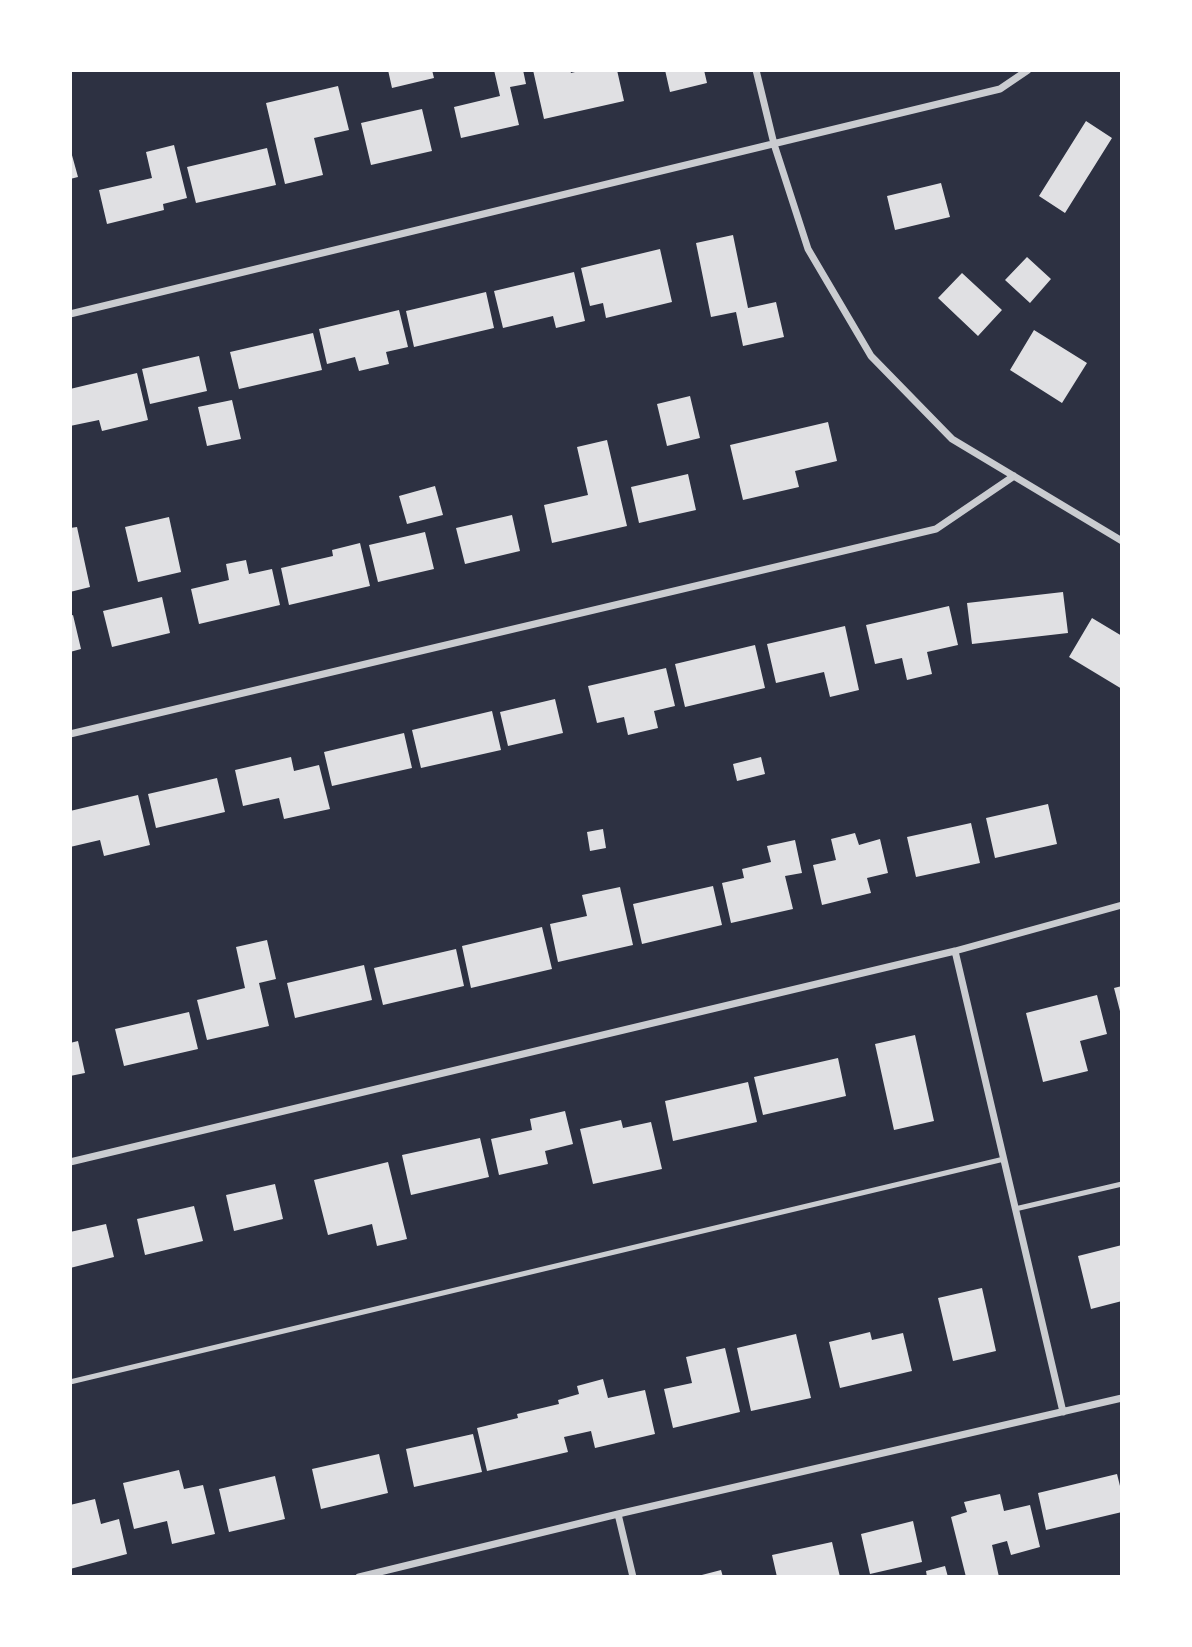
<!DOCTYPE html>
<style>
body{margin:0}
#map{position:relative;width:1192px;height:1647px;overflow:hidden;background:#2d3142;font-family:"Work Sans",sans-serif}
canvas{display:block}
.frame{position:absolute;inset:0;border:72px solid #fff;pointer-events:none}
</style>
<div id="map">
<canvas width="1192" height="1647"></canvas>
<div class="frame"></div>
</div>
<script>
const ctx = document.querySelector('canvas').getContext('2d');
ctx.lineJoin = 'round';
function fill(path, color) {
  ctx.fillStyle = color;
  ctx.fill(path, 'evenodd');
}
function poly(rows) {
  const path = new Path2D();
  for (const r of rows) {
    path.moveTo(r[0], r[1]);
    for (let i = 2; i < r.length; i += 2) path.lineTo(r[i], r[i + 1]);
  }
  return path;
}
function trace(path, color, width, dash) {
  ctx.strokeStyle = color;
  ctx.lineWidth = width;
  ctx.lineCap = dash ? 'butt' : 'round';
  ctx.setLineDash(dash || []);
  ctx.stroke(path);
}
fill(poly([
 [388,70,432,70,434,78,392,88],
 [494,70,523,70,526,84,510,87,519,125,461,138,454,107,500,96],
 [533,70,570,70,571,73,583,70,617,70,624,101,544,119],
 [665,70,704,70,707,83,670,92],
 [338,86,349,130,314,138,323,175,285,184,266,103],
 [422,109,432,151,371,165,361,123],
 [1086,121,1112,138,1065,213,1039,196],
 [174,145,187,198,163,204,164,210,107,224,99,190,152,178,146,152],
 [70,148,78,177,70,179],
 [267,148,276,185,196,203,187,167],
 [941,183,950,217,895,230,887,196],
 [733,235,748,308,776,302,784,337,743,346,736,312,711,317,696,243],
 [660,249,672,302,606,318,603,303,590,306,581,268],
 [1027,257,1051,279,1030,303,1005,280],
 [574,272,585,321,556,328,553,316,503,328,494,291],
 [962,273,1002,310,978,336,938,298],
 [486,292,494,328,414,347,406,311],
 [399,310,408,347,386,352,389,364,359,371,355,357,327,364,319,329],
 [1034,330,1087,363,1062,403,1010,370],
 [313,333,322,370,239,389,230,352],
 [199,356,207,391,150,404,142,369],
 [137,373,148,420,102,431,99,420,70,426,70,389],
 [690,396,700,438,667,446,657,404],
 [232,400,241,439,207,446,198,407],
 [828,422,837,461,795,471,799,487,743,500,730,445],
 [607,440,627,526,552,543,544,505,588,495,577,447],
 [688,474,696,510,639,523,631,487],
 [435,486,443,515,407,524,399,496],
 [512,515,520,551,465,564,456,528],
 [169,517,181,572,138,582,125,527],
 [77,527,90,587,70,592,70,528],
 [425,532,434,569,378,582,369,545],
 [360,543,370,586,289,605,281,568,333,556,332,550],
 [246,560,249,574,272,569,280,605,199,624,191,589,229,580,226,564],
 [1063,592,1068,633,972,644,967,603],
 [162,597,170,633,112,647,103,611],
 [949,606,958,645,927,652,932,674,907,680,902,658,875,664,866,625],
 [73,615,81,649,70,652,70,616],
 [1092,618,1122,636,1122,689,1069,657],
 [845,626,859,690,830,697,824,672,776,683,767,644],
 [755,645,765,688,685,707,675,664],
 [666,668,675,706,654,711,658,728,628,735,624,717,597,723,588,686],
 [555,699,563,733,508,746,500,712],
 [492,711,501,750,421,768,412,730],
 [404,733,412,768,332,786,324,752],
 [291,757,294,771,319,765,330,809,284,819,279,798,243,806,235,770],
 [761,757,765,774,737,781,733,764],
 [217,778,225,812,156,828,148,794],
 [138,795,150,845,104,856,100,840,70,847,70,811],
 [1048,804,1057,844,995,858,986,818],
 [971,823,980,863,916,877,907,837],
 [603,829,606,848,590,851,587,832],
 [855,833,859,845,880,839,888,873,867,878,871,893,822,905,813,865,836,860,831,839],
 [795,840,802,873,785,876,793,909,731,923,722,883,744,878,742,869,771,862,767,846],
 [713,886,722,925,642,944,633,904],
 [620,887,633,945,558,962,550,924,587,916,582,895],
 [542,927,552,969,471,988,462,946],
 [267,940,276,979,259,983,269,1026,207,1040,197,1000,245,988,236,947],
 [456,949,464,986,383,1005,374,968],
 [364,965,372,1000,295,1018,287,983],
 [1122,986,1122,1015,1121,1015,1114,988],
 [1097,995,1107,1034,1080,1041,1088,1071,1043,1082,1026,1013],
 [189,1012,198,1049,124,1066,115,1029],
 [915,1035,934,1121,894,1130,875,1044],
 [78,1041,85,1073,70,1076,70,1043],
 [838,1058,846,1096,763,1115,754,1077],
 [748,1082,757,1122,673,1141,665,1101],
 [565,1111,573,1144,545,1151,548,1164,499,1175,491,1139,532,1130,530,1119],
 [621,1120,623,1128,651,1122,662,1169,593,1184,580,1129],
 [480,1138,489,1177,411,1195,402,1155],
 [388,1162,407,1239,377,1246,372,1224,328,1235,314,1180],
 [275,1184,283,1219,234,1231,226,1195],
 [194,1206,203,1241,145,1255,137,1219],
 [106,1224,114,1257,70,1268,70,1232],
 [1122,1245,1122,1301,1091,1309,1078,1256],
 [982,1288,996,1351,953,1361,938,1298],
 [870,1332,872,1340,903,1333,912,1371,840,1388,829,1342],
 [796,1334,811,1398,751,1411,737,1348],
 [725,1348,740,1412,673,1428,664,1389,692,1383,686,1357],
 [603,1379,608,1398,645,1390,655,1434,595,1448,591,1431,564,1437,568,1452,487,1471,477,1428,518,1418,517,1414,559,1404,558,1400,579,1394,577,1386],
 [473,1434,482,1472,414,1487,406,1449],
 [379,1454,388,1493,321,1509,312,1469],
 [179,1470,184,1489,203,1485,215,1534,172,1544,167,1521,134,1529,123,1483],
 [1117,1474,1122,1494,1122,1512,1046,1530,1038,1493],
 [275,1476,285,1519,229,1532,219,1489],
 [1000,1494,1004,1511,1030,1505,1040,1547,1011,1555,1007,1541,992,1545,999,1577,966,1577,951,1517,967,1512,964,1502],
 [95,1499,101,1524,119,1519,127,1554,70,1569,70,1505],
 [913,1521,922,1562,870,1574,861,1534],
 [832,1542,840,1577,777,1577,772,1555],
 [945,1566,948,1577,927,1577,926,1571],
 [721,1570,723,1577,698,1577,698,1576]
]), '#e0e0e3');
trace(poly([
 [1015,1209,1122,1184],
 [70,1382,1004,1159]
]), '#caccd0', 5);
trace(poly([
 [756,70,774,144,808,249,871,356,952,439,1122,541],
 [70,314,1000,89,1028,70],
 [70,734,936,529,1014,476],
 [955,951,1063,1412],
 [70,1162,955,951,1122,905],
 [618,1514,633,1577],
 [359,1577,618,1514,1122,1398]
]), '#caccd0', 7);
</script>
